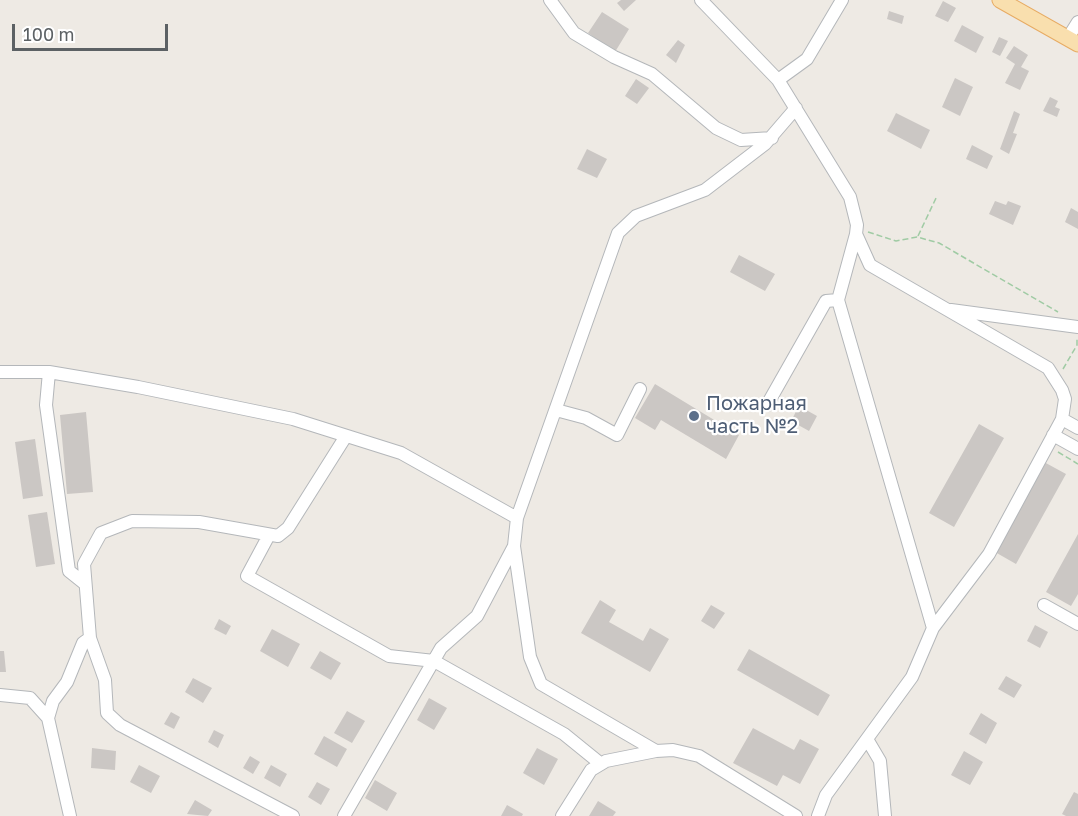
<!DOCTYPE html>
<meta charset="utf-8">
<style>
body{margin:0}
#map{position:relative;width:1078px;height:816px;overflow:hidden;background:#eeeae4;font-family:"Golos Text",sans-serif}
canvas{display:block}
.scale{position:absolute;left:12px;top:24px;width:156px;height:27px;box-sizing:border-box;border:3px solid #5c6164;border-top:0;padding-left:8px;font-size:18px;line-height:21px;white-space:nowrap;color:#5c6164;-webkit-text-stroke:4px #fff;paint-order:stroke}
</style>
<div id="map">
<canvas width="1078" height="816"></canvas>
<div class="scale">100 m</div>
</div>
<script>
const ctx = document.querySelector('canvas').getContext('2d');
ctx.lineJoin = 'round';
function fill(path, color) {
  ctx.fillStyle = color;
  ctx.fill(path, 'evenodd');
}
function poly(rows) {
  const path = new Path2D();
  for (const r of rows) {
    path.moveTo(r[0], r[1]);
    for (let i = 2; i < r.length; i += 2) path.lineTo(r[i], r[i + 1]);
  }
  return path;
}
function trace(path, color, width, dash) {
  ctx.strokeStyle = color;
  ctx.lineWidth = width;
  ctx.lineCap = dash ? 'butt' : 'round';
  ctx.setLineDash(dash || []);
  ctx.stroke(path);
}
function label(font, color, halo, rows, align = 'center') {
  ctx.font = font + ' "Golos Text",sans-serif';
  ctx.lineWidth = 4.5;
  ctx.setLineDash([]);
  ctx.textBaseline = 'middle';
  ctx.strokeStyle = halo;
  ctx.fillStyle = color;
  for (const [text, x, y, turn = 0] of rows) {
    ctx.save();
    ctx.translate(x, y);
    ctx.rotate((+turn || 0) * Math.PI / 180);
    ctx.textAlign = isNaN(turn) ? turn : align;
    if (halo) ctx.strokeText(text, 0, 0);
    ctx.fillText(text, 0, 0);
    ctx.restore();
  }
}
fill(poly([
 [621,0,636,0,624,11,617,3],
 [943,1,956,8,948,22,935,16],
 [889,11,904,16,902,24,887,19],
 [602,12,629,29,615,52,588,33],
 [962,25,984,37,976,53,954,41],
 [999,37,1008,41,1000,56,992,52],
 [678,40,685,45,676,63,666,55],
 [1014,46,1028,55,1021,67,1029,71,1020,90,1005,83,1015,64,1006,58],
 [955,78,973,87,960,116,942,107],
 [636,79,649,88,637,104,625,96],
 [1050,97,1058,101,1055,107,1060,109,1057,117,1043,111],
 [1014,111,1020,114,1013,133,1017,134,1009,154,1000,149],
 [896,113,930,130,921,149,887,131],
 [972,145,993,156,987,169,966,159],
 [587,149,607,159,597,178,577,169],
 [995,201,1006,205,1008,201,1021,206,1013,225,989,214],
 [1071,208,1078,212,1078,229,1065,222],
 [739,255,775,274,765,291,730,272],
 [655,384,739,435,726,459,661,420,655,430,635,418],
 [799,406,817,416,809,431,791,421],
 [86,412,93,492,67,494,60,415],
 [979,424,1004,438,954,527,929,513],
 [35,439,43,496,23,499,15,442],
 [1044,462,1066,474,1016,564,995,552],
 [47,512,55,564,36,567,28,515],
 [1078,534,1078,594,1071,606,1046,592],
 [600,600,616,610,609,622,643,641,650,628,669,639,650,672,581,633],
 [711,605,725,613,714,629,701,621],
 [219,619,231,626,226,635,214,629],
 [1035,625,1048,632,1040,648,1027,641],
 [272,629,300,644,288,667,260,651],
 [749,649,830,695,818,716,737,670],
 [0,651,4,651,6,672,0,672],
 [320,651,341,663,331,680,310,668],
 [1006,676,1022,685,1014,698,998,689],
 [193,678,212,688,203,703,185,692],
 [429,698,447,708,434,730,417,720],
 [347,711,365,721,352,743,334,733],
 [171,712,180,717,174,729,164,724],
 [981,713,997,723,986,744,969,734],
 [753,728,794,750,800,739,819,749,800,784,783,775,777,786,733,763],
 [214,730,224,735,218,748,208,742],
 [324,736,347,749,337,767,314,754],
 [92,748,116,751,115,770,91,768],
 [537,748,558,759,544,785,523,773],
 [964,751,983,762,970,785,951,775],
 [250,756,260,762,253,774,243,768],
 [139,765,160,776,151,793,130,782],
 [271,765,287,774,280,787,264,778],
 [375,780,397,793,387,811,365,798],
 [317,782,330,789,321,805,308,797],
 [1074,792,1078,794,1078,816,1066,816,1062,814],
 [195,800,212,810,208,816,187,814],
 [598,801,616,812,613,816,589,816],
 [507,805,523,814,522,816,501,816]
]), '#cbc7c4');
const minor = poly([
 [550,0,574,33,614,57,652,74,716,128,741,140,772,138],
 [701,0,778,80,850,197,857,225,856,234,838,300,933,628,912,677,826,795,818,816],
 [1068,38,1078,22],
 [778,80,807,59,842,0],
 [856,234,870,265,1048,368,1062,390,1065,399,1062,419,989,554,933,628],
 [951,310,1078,327],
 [0,372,49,372,138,387,293,419,401,453,517,518],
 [49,372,46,405,69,571,84,583],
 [767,405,826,301,838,300],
 [556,410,586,418,617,435,640,389],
 [1062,419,1078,428],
 [1053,435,1078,449],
 [269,535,247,576,389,656,434,661,564,734,601,764],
 [1044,605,1078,624],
 [90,638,105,680,107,713,120,725,293,816],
 [0,695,30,698,48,718],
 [867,739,880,761,885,816],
 [70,816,48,718,53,701,67,682,83,643,90,638,84,564,101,533,132,521,199,522,278,536,288,528,346,436],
 [344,816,441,648,477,616,514,546],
 [562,816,591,770,606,761,656,751],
 [796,816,699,756,673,750,656,751,541,684,530,657,514,546,517,518,618,233,636,216,705,190,765,144,796,108]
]);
const major = poly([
 [1000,0,1078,44]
]);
trace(minor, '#b4b7ba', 14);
trace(major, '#e7ab63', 17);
trace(poly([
 [868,232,896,241,917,237,939,243,1058,312],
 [918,236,937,196],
 [1063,369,1077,345,1077,339],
 [1058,452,1078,464]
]), '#a0cba4', 1.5, [6, 3]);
trace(minor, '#fff', 12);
trace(major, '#f9dfae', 15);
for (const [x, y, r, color] of [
 [694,416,6,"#5c6f8a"]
]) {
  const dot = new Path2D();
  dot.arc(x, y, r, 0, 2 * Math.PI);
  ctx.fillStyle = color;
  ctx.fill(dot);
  trace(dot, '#fff', 2);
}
label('20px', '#4e5e75', '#fff', [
 ["Пожарная",706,404],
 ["часть №2",706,427]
], 'left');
</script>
